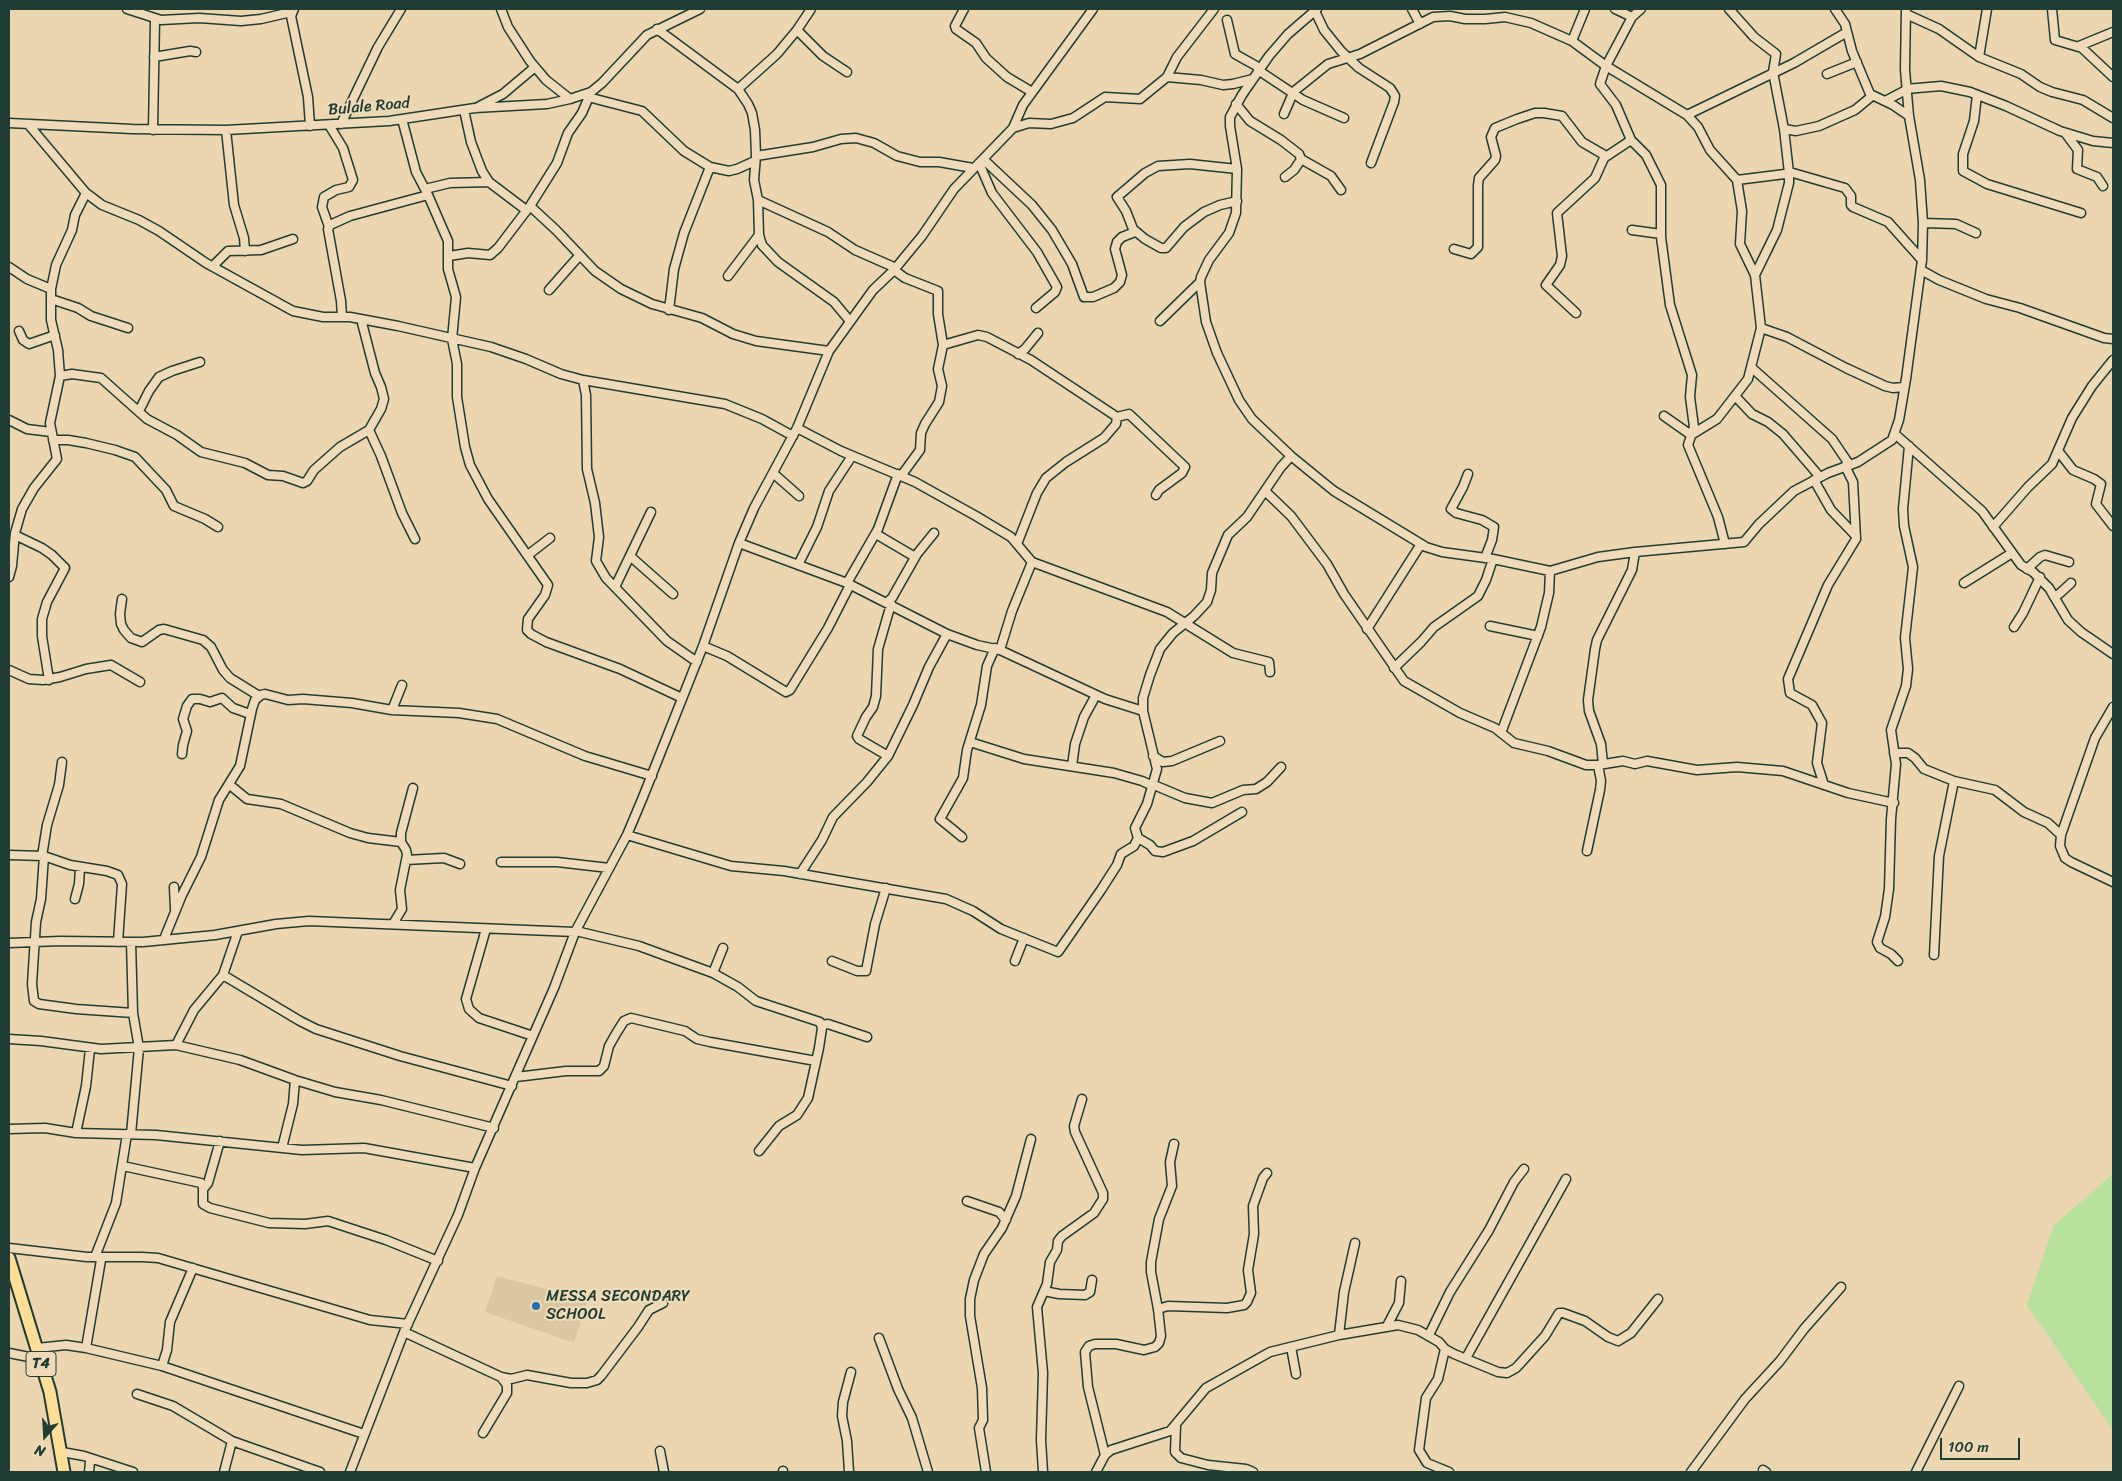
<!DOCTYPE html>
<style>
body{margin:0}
#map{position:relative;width:2122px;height:1481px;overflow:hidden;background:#ecd6b0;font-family:Sriracha,sans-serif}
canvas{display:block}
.frame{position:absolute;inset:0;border:10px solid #1f3d34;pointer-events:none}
.north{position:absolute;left:20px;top:1411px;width:50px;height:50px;-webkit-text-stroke:4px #efdbb9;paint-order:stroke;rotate:199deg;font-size:14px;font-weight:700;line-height:20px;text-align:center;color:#1f3d34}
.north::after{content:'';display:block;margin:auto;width:18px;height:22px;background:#1f3d34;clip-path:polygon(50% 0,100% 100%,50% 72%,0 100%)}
.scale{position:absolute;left:1940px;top:1438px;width:80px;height:22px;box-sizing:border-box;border:2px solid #1f3d34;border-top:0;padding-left:6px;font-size:15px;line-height:18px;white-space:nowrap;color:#1f3d34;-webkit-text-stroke:4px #efdbb9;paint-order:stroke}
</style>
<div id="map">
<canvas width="2122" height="1481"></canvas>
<div class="frame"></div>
<div class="north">N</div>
<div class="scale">100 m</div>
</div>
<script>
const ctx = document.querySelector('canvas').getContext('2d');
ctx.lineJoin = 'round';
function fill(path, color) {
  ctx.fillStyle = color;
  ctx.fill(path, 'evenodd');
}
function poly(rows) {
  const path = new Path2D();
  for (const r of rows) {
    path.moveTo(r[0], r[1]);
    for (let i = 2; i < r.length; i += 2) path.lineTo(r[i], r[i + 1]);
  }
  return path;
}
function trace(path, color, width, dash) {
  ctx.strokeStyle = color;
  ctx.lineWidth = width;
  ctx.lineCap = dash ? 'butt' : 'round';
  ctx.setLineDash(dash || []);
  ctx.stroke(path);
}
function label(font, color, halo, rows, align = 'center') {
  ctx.font = font + ' Sriracha,sans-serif';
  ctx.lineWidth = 4;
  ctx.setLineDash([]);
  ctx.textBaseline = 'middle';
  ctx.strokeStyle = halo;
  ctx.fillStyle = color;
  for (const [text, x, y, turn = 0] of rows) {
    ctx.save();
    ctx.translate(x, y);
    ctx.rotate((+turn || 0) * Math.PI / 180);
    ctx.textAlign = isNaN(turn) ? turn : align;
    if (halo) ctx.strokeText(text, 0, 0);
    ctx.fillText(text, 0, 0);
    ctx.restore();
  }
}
fill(poly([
 [497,1276,588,1300,574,1343,485,1312]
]), '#dbc8a2');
fill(poly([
 [2113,1174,2113,1430,2027,1305,2054,1225]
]), '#b8e19e');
const minor = poly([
 [127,9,161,20,199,18,241,21,261,19,291,12],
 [294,9,291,16,308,97,310,126],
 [501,9,508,27,530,61,546,80,570,99],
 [964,9,955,26,956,29,976,43,986,58,1007,77,1032,92],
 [1317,9,1288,34,1269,56,1242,95,1230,117,1230,126,1237,169,1236,213,1229,233,1209,260,1201,277,1200,282,1206,322,1217,353,1239,400,1252,419,1291,456,1334,491,1426,547,1442,552,1493,559,1550,571,1598,557,1635,552,1744,542,1759,524,1794,491,1828,473,1858,462,1892,440,1899,420,1906,379,1922,260,1923,223,1920,180,1909,116,1905,70,1906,9],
 [1412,9,1420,24],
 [1615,9,1632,17],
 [1641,9,1632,17,1606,66,1600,84,1616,105,1631,140,1646,155,1661,185,1661,237,1670,305,1692,375,1690,397,1694,427,1688,445,1718,517,1725,544],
 [1729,9,1754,37,1776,54,1773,72,1784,129,1789,173,1789,183,1777,230,1755,275],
 [1835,9,1845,24,1852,51,1870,94,1893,105,1909,116],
 [2052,9,2055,40,2082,48,2113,77],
 [1315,11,1324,30,1341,51,1359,68,1390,88,1395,96,1394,102,1371,163],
 [1906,14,1939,29,1979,57,2021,74,2040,87,2052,92,2083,100,2113,118],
 [1227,20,1235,54,1260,68],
 [657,29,738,89,748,104,752,113,755,130,756,156,754,180,758,200,759,235,762,245,778,262,834,302,849,320],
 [797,30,823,56,847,72],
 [1572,41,1585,9],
 [2079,46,2113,32],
 [154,57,190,51,196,52],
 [1979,57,1987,9],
 [1258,70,1303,100,1344,118],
 [1827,74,1857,62],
 [1167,77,1177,57,1214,9],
 [738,89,777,54,797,30,811,9],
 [1906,89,1941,86,1970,92,2006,106,2060,131,2093,141,2113,143],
 [1292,93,1328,64,1360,54,1433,17,1450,16,1465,19,1485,19,1505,17,1531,23,1572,41,1606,66,1687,115,1698,127,1710,150,1737,180,1742,211,1740,244,1755,275,1761,328,1748,379,1717,419,1691,435,1664,416],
 [1977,95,1974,121,1963,154,1963,171,1987,184,2081,213],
 [588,97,642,111,684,151,710,167,729,171,737,169,755,161],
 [1885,101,1906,90],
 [1236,104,1250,121,1281,140,1299,154,1301,159,1300,161,1294,170,1285,177],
 [476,108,503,94,535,67],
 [464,110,471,142,482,171,489,182,526,210],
 [1284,114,1293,93],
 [1687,115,1794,63,1847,32],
 [402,119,416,172,428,195,448,241,448,269,456,297,452,339,457,364,457,397,465,447,470,465,488,499,548,585,545,595,528,619,527,630,531,634,546,642,620,669,682,698],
 [9,123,132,129,226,130,389,121,475,108,547,104,570,99,591,92,602,83,647,35,700,9],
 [28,124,86,193,102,205,139,220,159,231,206,263,293,311,323,317,350,317,398,326,491,347,526,359,561,374,583,380,725,404,762,419,793,436],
 [341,124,378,47,401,9],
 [1013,128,1029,123,1051,124,1073,118,1105,97,1140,99,1167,77,1201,80,1223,85,1233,84,1253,79],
 [1784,129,1796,131,1819,126,1855,110,1872,96],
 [153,130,155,20],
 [226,130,234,205,244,238,245,251],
 [2066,134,2078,150,2077,169,2097,177,2103,186],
 [756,156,813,147,841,139,856,138,874,143,897,156,920,162,939,162,973,168],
 [983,159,1032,205,1052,230,1072,264,1084,297,1093,297,1114,288,1120,282,1122,275,1115,249,1117,242,1122,237,1135,232],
 [1301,159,1331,176,1341,190],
 [979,163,992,193,1037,252,1057,287,1055,292,1036,308],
 [1737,180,1793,173,1845,188,1851,196,1851,205,1853,207,1888,222,1922,260],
 [425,189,450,183,489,182],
 [758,200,828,232,855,250,896,268],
 [1237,201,1220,205,1204,212,1184,227,1166,248,1161,248,1145,239,1133,229,1126,211,1117,197,1145,173,1158,166,1190,164,1237,169],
 [530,206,556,230,595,271,621,289,652,304,702,318,733,334,756,341,829,351],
 [1923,223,1956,224,1976,233],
 [329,227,322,207,324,197,336,190,349,187,353,180,343,148,329,125],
 [1632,230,1661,234],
 [1454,249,1471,254,1478,247,1478,185,1479,178,1495,160,1496,156,1491,137,1495,128,1517,119,1535,113,1544,113,1562,116,1582,142,1606,156],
 [449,256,468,253,490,255,498,248,530,206,557,163,568,133,582,113,591,92],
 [213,266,228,251,261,250,293,239],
 [9,267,27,279,51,289],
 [894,270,905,278,938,291,938,314,943,345,938,369,942,386,939,402,925,424,921,433,920,450,901,476],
 [1921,270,1939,280,1986,299,2020,308,2104,338,2113,339],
 [728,276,759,235],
 [549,290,579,256],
 [51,299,78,308,91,316,128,328],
 [669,310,674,269,684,233,710,167],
 [1576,313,1546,285,1560,265,1562,256,1557,213,1595,178,1604,158,1631,140],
 [342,317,341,301,328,229,330,225,350,216,428,195],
 [1160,321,1200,282],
 [1761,328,1787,337,1846,368,1885,386,1893,388,1904,387],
 [19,331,23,340,29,344,55,335],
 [943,345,978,335,987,337,1031,360,1117,417,1116,424,1104,438,1066,462,1046,478,1037,493,1017,544],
 [1018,354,1025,349,1038,333],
 [1752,368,1832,439,1849,464],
 [60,376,72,374,101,378,147,419,177,435,201,452,245,463,268,475,283,476,303,483,307,481,314,470,340,447,369,430,381,409,384,399,381,387,375,373,361,319],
 [583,380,586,395,587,469,595,503,599,537,596,561,606,578,667,641,697,662],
 [1736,397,1752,414,1768,422,1783,434,1820,477],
 [139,411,149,391,159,377,172,371,200,362],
 [1117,417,1129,414,1185,467,1182,473,1159,490,1156,495],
 [9,420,27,429,51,432],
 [797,428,841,451,915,482,976,516,1011,537,1032,562,1167,612,1233,653,1269,662,1270,672],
 [369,430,381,456,402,513,415,539],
 [1895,434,1982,511,2021,565,2033,572,2049,588,2068,620,2081,632,2113,654],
 [53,440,68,440,86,443,115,450,135,457,166,490,174,506,205,519,218,527],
 [2059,452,2073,470,2094,479,2101,484,2096,504,2113,526],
 [773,473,799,496],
 [1468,474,1463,487,1451,509,1456,513,1482,520,1494,527,1492,540,1485,558],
 [1814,480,1831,510,1856,536],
 [1265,491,1291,516,1327,564,1344,594,1404,681,1460,713,1495,728,1514,743,1548,751,1586,765,1598,765,1623,761,1635,764,1647,761,1697,770,1737,767,1783,771,1848,793,1894,803],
 [1993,527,2028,487,2052,464,2072,418,2092,386,2113,360],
 [876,534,915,557],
 [15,535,42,548,52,555,65,568,47,602,42,619,42,636,49,680],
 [739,543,847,583,947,634,977,645,1000,650,1105,699,1143,711],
 [528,555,550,538],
 [630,556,673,594],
 [798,565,817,527,829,491,852,456],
 [2027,569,2040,557,2045,555,2069,562],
 [9,577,12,566,15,533,22,509,34,488,57,459,50,423,60,376,58,350,51,320,51,289,56,265,72,230,75,215,86,193],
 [847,583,878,529,898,474],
 [1964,583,2012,553],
 [615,587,651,512],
 [2054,597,2059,594,2071,583],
 [122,599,120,614,121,624,124,630,131,638,142,642,159,630,164,629,203,640,211,647,223,670,230,678,259,696],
 [887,602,892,598,917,554,934,533],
 [1490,626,1538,636],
 [2014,627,2023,613,2040,577],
 [1367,629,1421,544],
 [703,646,727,656,786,692,790,690,828,628,850,585],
 [1000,650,1012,611,1032,562],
 [1394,668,1421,642,1434,627,1478,596,1486,580,1493,559],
 [9,670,29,679,43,680,60,677,86,669,111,665,140,682],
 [2113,707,2095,738,2061,835,2060,846,2065,858,2071,862,2113,882],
 [392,710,402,685],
 [1501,733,1541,627,1549,593,1550,571],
 [970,742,1024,759,1114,773,1142,781,1153,786],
 [1894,753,1908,753,1915,758,1924,769,1954,781,1995,790,2024,812,2048,823,2061,835],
 [182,754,183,745,187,731,183,719,187,706,192,699,200,699,210,702,222,698,233,708,250,714],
 [888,756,859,739,857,736,866,717,873,707,876,696,878,649,891,604],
 [1153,756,1163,762,1172,761,1220,741],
 [1603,764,1601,744,1589,711,1588,700,1595,649,1597,640,1632,570,1635,552],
 [1072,766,1075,744,1084,717,1096,695],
 [230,785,247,799,281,804,350,833,368,838,401,842],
 [1154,785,1185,798,1212,803,1243,790,1256,789,1267,782,1281,767],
 [1824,785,1817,763,1822,723,1812,705,1790,693,1788,679,1828,585,1856,539,1853,482,1845,466],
 [1242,812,1193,841,1163,852,1155,851,1150,845,1138,838,1135,828,1147,804,1157,769,1143,711,1143,698,1150,675,1160,649,1173,633,1194,616,1207,602,1211,590,1212,573,1228,535,1247,517,1281,467,1291,456],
 [627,835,731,866,784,871,946,899,973,911,1001,929,1058,952,1101,890,1117,865,1121,854,1134,846,1138,838],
 [962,837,940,819,963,778,967,750,981,705,987,666,995,648],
 [1587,851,1600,790,1601,781,1598,765],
 [9,855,44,856,70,865,107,871,118,875,122,884,118,942],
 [42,856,47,825,59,785,62,762],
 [44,856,41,899,36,922,32,984,34,1001,39,1004,76,1009,133,1013],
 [406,860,444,858,460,864],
 [501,862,557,862,609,868],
 [800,874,822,840,833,817,867,782,888,756,913,705,929,667,947,634],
 [174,887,175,909],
 [75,899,79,884,80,867],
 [393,924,402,909,400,890,407,855,406,850,401,842,401,833,413,788],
 [486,929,466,999,469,1009,479,1018,533,1036],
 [576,931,639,946,713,973,738,987,756,1001,820,1022,822,1028,819,1048,808,1098,797,1115,779,1126,759,1151],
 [164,939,182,895,201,857,219,800,240,766,252,709,255,700,261,695,265,694,288,700,303,699,352,703,392,710,459,713,497,719,585,756,652,776],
 [131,942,133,1013,139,1048,131,1134],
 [9,943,60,941,143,942,215,935,276,924,309,921,575,932],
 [1934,955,1939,856,1954,781],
 [832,961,857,971,866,971,875,924,886,888],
 [1015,961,1024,938],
 [1898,961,1891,954,1880,948,1877,942,1885,917,1889,889,1891,819,1896,764,1891,730,1906,686,1908,669,1905,638,1913,567,1904,526,1903,509,1909,446],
 [713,973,723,948],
 [223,975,300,1021,316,1029,400,1056,512,1086],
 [822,1025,828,1024,867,1037],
 [9,1039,41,1041,101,1049,176,1045,240,1060,295,1080,335,1092,381,1100,494,1128],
 [176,1045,194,1010,223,975,238,931],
 [516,1077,566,1071,599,1071,604,1066,609,1046,617,1032,624,1021,631,1018,685,1031,697,1039,710,1042,816,1061],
 [9,1129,45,1128,76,1133,156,1135,302,1150,364,1148,475,1168],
 [76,1133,86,1086,90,1049],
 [282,1148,293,1104,295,1080],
 [123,1166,201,1183,203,1186,203,1204,210,1208,269,1223,305,1224,328,1221,386,1240,438,1261],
 [203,1186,204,1188,208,1183,220,1141],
 [967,1201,999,1212,1006,1220],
 [9,1248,87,1257,142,1257,158,1258,370,1320,408,1324],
 [95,1257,116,1203,127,1134],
 [1044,1291,1059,1294,1085,1295,1090,1292,1092,1280],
 [1158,1309,1168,1306,1227,1308,1244,1305,1247,1302,1251,1293,1248,1270,1254,1234,1253,1206,1263,1178,1267,1173],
 [1387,1326,1399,1303,1401,1281],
 [404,1332,501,1377,511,1379,527,1375,571,1383,587,1383,597,1380,601,1376,638,1327,649,1310,663,1303],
 [1339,1335,1344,1292,1355,1243],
 [1429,1335,1450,1292,1489,1230,1514,1182,1524,1169],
 [879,1338,898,1389,912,1418,928,1472],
 [1291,1347,1296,1374],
 [37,1348,66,1345,86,1348,162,1366,364,1434],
 [86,1348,101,1260],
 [1445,1349,1438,1379,1426,1398,1419,1450,1427,1463,1449,1472],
 [9,1353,29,1357,39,1356],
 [1466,1358,1566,1179],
 [162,1366,167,1350,170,1322,193,1268],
 [137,1394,173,1406,232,1441,320,1472],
 [1176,1425,1175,1452,1181,1458,1208,1465,1246,1469,1253,1472],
 [483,1433,507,1393,507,1385,501,1377],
 [660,1451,664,1472],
 [62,1452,84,1456,133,1472],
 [1105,1455,1088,1387,1085,1352,1089,1346,1095,1344,1116,1344,1144,1350,1155,1347,1159,1343,1161,1336,1158,1309,1151,1272,1151,1262,1159,1219,1172,1186,1170,1162,1174,1144],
 [1763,1470,1766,1472],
 [783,1471,783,1472],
 [89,1472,90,1462],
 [224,1472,232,1441],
 [350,1472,404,1332,458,1215,475,1168,554,988,575,932,627,835,643,797,703,646,739,543,754,508,797,428,829,351,873,290,894,270,922,236,954,189,1013,128,1023,105,1093,9],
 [849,1472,847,1441,842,1416,843,1402,851,1372],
 [986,1472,979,1428,983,1420,982,1388,970,1316,970,1299,974,1280,984,1254,1002,1228,1016,1196,1031,1139],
 [1043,1472,1041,1440,1043,1373,1037,1307,1047,1284,1050,1262,1057,1250,1058,1241,1062,1236,1094,1213,1103,1199,1103,1193,1075,1132,1074,1126,1082,1099],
 [1096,1472,1105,1455,1111,1450,1170,1431,1206,1388,1270,1352,1339,1335,1398,1325,1418,1330,1439,1342,1445,1349,1454,1354,1498,1372,1507,1373,1516,1368,1545,1336,1559,1313,1563,1313,1585,1321,1608,1337,1618,1341,1631,1333,1658,1299],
 [1691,1472,1745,1399,1780,1361,1804,1329,1841,1287],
 [1916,1472,1959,1386]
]);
const highway = poly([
 [9,1258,50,1392,64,1472]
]);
trace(minor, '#1f3d34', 11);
trace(highway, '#1f3d34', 15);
trace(minor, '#efdbb9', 8);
trace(highway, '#fcde96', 11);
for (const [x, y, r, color] of [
 [536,1306,5,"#1f6fb2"]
]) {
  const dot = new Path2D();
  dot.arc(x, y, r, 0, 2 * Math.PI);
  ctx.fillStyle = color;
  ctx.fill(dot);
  trace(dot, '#efdbb9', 2);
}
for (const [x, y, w] of [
 [41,1364,30]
]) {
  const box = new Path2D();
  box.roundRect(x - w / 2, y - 12.5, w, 25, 4);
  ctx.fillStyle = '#efdbb9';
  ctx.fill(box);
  trace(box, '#1f3d34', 1);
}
label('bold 15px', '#1f3d34', null, [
 ["T4",41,1364]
]);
label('16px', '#1f3d34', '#efdbb9', [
 ["Bulale Road",369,107,-5]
]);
label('16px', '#1f3d34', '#efdbb9', [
 ["MESSA SECONDARY",546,1297],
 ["SCHOOL",546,1315]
], 'left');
</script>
